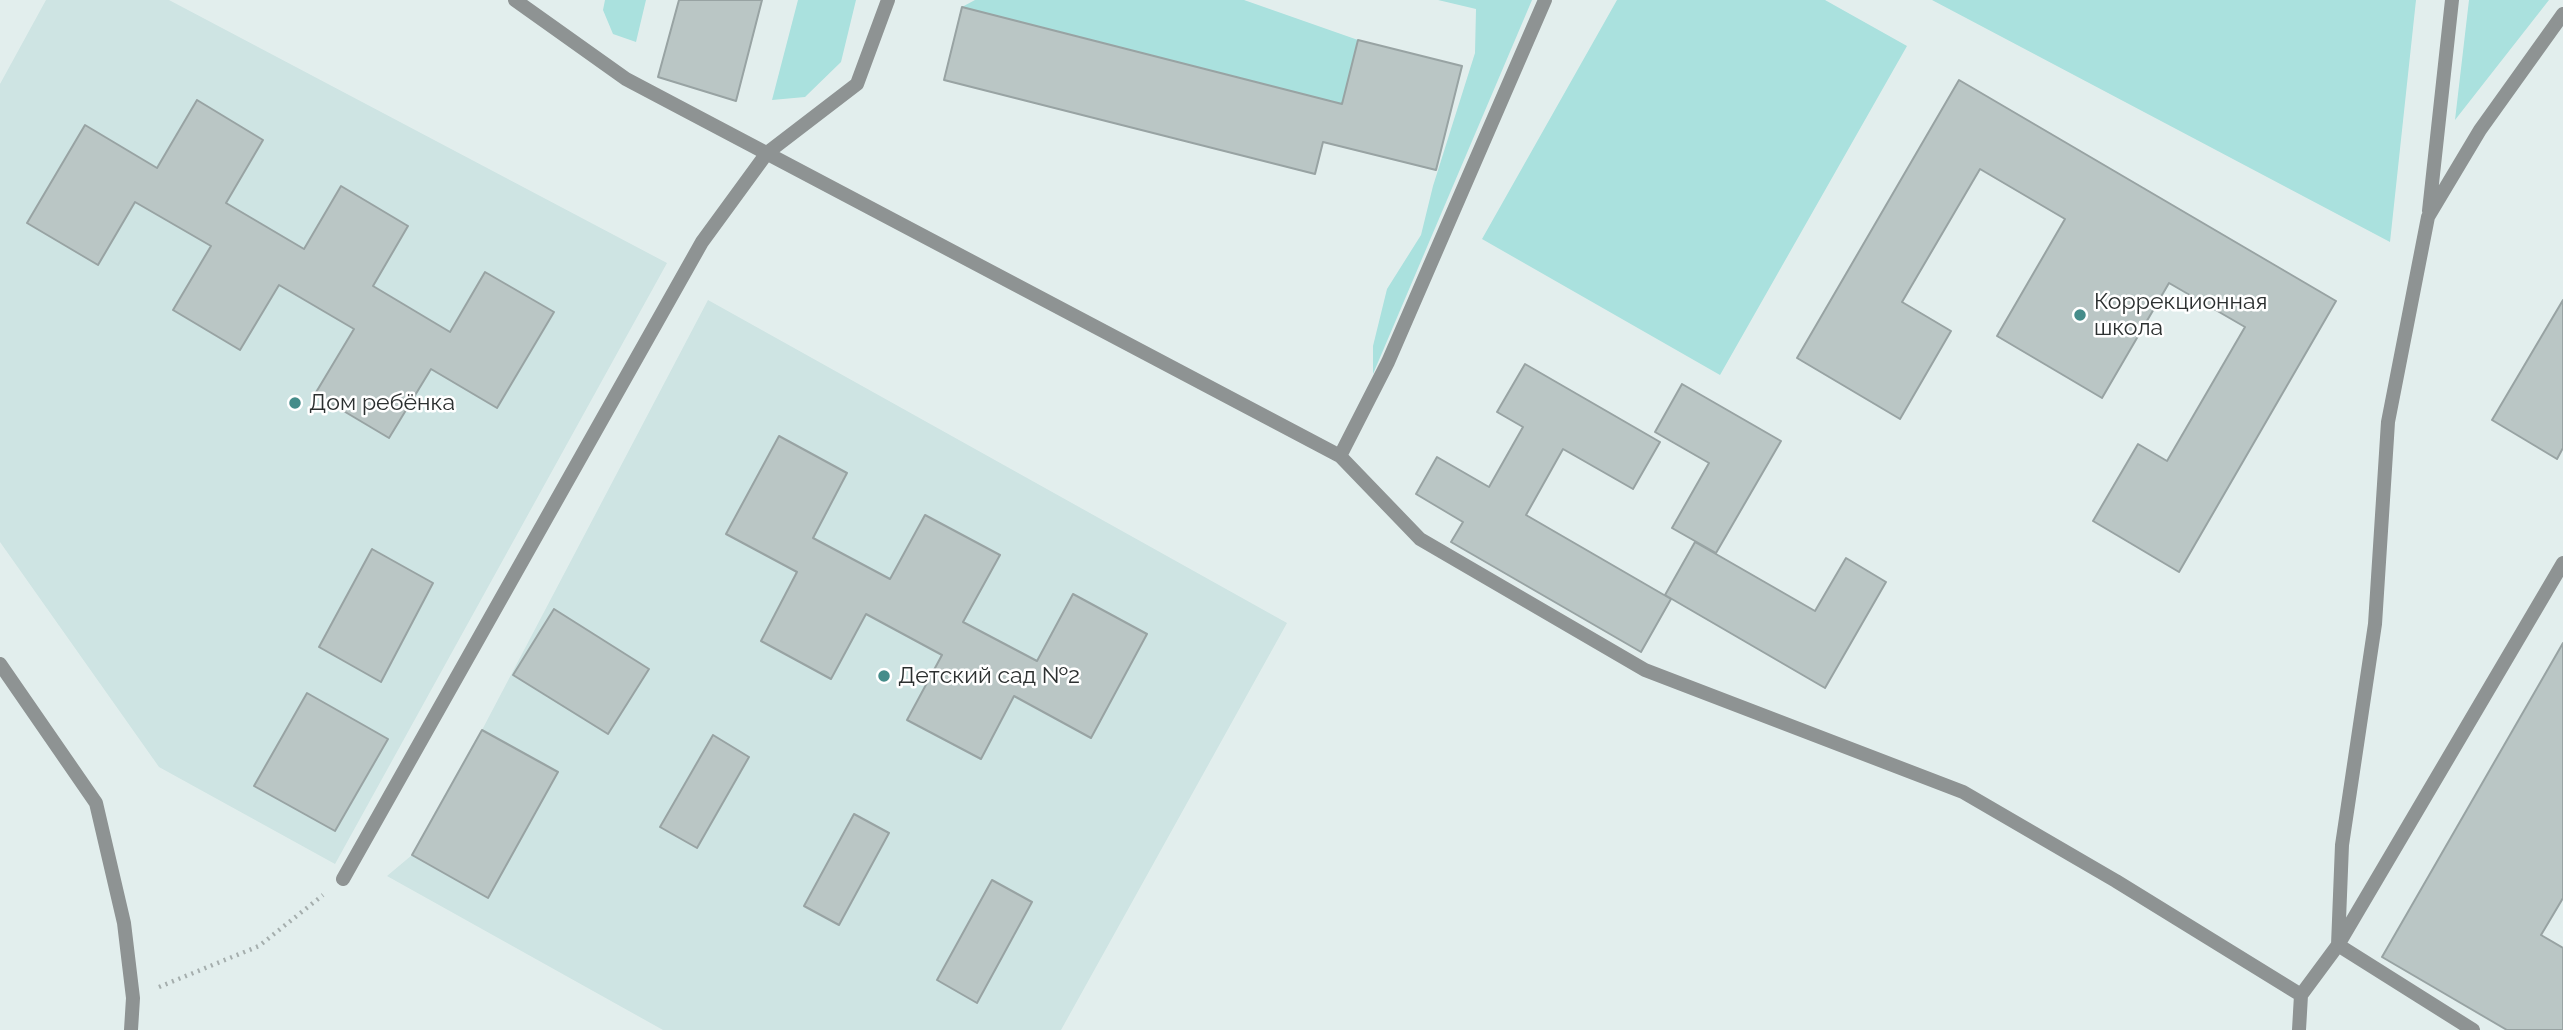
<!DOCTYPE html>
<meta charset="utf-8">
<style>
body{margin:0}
canvas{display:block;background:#e2eeed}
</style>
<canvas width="2563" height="1030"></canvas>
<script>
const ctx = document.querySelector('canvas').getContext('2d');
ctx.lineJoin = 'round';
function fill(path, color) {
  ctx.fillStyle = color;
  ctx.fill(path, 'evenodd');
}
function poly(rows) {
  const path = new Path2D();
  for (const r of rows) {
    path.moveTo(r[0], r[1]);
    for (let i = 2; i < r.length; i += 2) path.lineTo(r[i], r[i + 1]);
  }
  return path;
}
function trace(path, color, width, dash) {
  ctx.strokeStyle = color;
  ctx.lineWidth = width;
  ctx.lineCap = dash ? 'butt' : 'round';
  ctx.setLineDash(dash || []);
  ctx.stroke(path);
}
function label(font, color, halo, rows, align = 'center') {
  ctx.font = font + ' Raleway,sans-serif';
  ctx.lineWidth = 5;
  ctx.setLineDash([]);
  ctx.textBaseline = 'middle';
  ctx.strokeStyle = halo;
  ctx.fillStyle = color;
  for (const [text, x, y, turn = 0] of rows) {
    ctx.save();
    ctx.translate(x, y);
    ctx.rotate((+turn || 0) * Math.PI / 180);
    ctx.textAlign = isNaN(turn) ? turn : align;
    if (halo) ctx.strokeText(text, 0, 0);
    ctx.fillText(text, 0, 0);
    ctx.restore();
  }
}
fill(poly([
 [46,0,169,0,667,263,335,864,159,767,0,542,0,84],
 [708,300,1287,623,1061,1030,663,1030,387,876,412,855,482,730]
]), '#cee4e3');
fill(poly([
 [605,0,646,0,636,42,613,34,603,10],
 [798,0,856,0,841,62,805,97,772,100],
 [975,0,1244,0,1358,40,1342,104,962,7],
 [1438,0,1532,0,1373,374,1373,346,1387,289,1421,235,1433,186,1475,53,1476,9],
 [1617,0,1825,0,1907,46,1720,375,1482,239],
 [1932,0,2416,0,2390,242],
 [2469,0,2549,0,2455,120]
]), '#aae1de');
const building = poly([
 [679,0,762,0,736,101,658,77,679,0],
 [962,7,1342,104,1358,40,1462,66,1436,170,1323,142,1315,174,944,80,962,7],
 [1959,80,2336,301,2179,572,2093,521,2138,444,2167,461,2245,327,2169,283,2102,398,1997,336,2065,219,1980,169,1902,302,1951,331,1900,419,1797,358,1959,80],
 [197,100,263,140,226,203,304,249,341,186,408,226,373,286,450,332,485,272,554,312,497,408,431,369,389,438,315,394,354,329,279,285,240,350,173,310,211,246,135,202,98,265,27,223,85,125,157,168,197,100],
 [2563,300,2563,448,2557,459,2492,420,2563,300],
 [1525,364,1660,442,1633,489,1563,449,1526,515,1671,599,1641,652,1451,542,1463,522,1416,494,1437,457,1489,487,1523,427,1497,412,1525,364],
 [1682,384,1781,441,1716,553,1672,528,1709,463,1655,432,1682,384],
 [779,436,847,473,813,538,890,579,925,515,1000,555,963,622,1037,661,1073,594,1147,634,1091,738,1014,696,981,759,907,720,942,655,866,614,831,679,761,641,797,572,726,534,779,436],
 [1695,542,1815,611,1846,558,1886,582,1825,688,1665,595,1695,542],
 [372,549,433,583,381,682,319,647,372,549],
 [554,609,649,669,608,734,513,675,554,609],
 [2563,643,2563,898,2541,935,2563,948,2563,1030,2507,1030,2382,957,2563,643],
 [307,693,388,739,335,831,254,786,307,693],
 [482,730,558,772,488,898,412,855,482,730],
 [713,735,749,757,697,848,660,827,713,735],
 [854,814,889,833,839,925,804,906,854,814],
 [992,880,1032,902,977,1003,937,980,992,880]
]);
fill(building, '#bac6c5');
trace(building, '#98a3a3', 2);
trace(poly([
 [159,987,259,946,323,895]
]), '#a5aead', 4.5, [2, 5]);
trace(poly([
 [515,0,626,79,1340,456,1420,539,1645,670,1963,792,2116,881,2301,995],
 [2429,211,2452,0],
 [1340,456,1388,362,1545,0],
 [0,664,96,803,124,923,133,998,131,1030],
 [343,879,702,242,767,153,857,84,888,0],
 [2299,1030,2301,995,2338,945,2563,563],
 [2473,1030,2338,945,2342,845,2375,624,2388,422,2428,217,2480,130,2563,14]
]), '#8e9393', 14);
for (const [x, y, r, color] of [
 [2080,315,7,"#458c8a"],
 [295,403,7,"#458c8a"],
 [884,676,7,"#458c8a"]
]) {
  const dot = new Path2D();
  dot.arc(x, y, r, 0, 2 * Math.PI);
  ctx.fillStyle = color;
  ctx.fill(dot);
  trace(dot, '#fff', 2.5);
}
label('23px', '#2c3030', '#fff', [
 ["Коррекционная",2094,302],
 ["школа",2094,328],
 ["Дом ребёнка",309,403],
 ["Детский сад №2",898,676]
], 'left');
</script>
